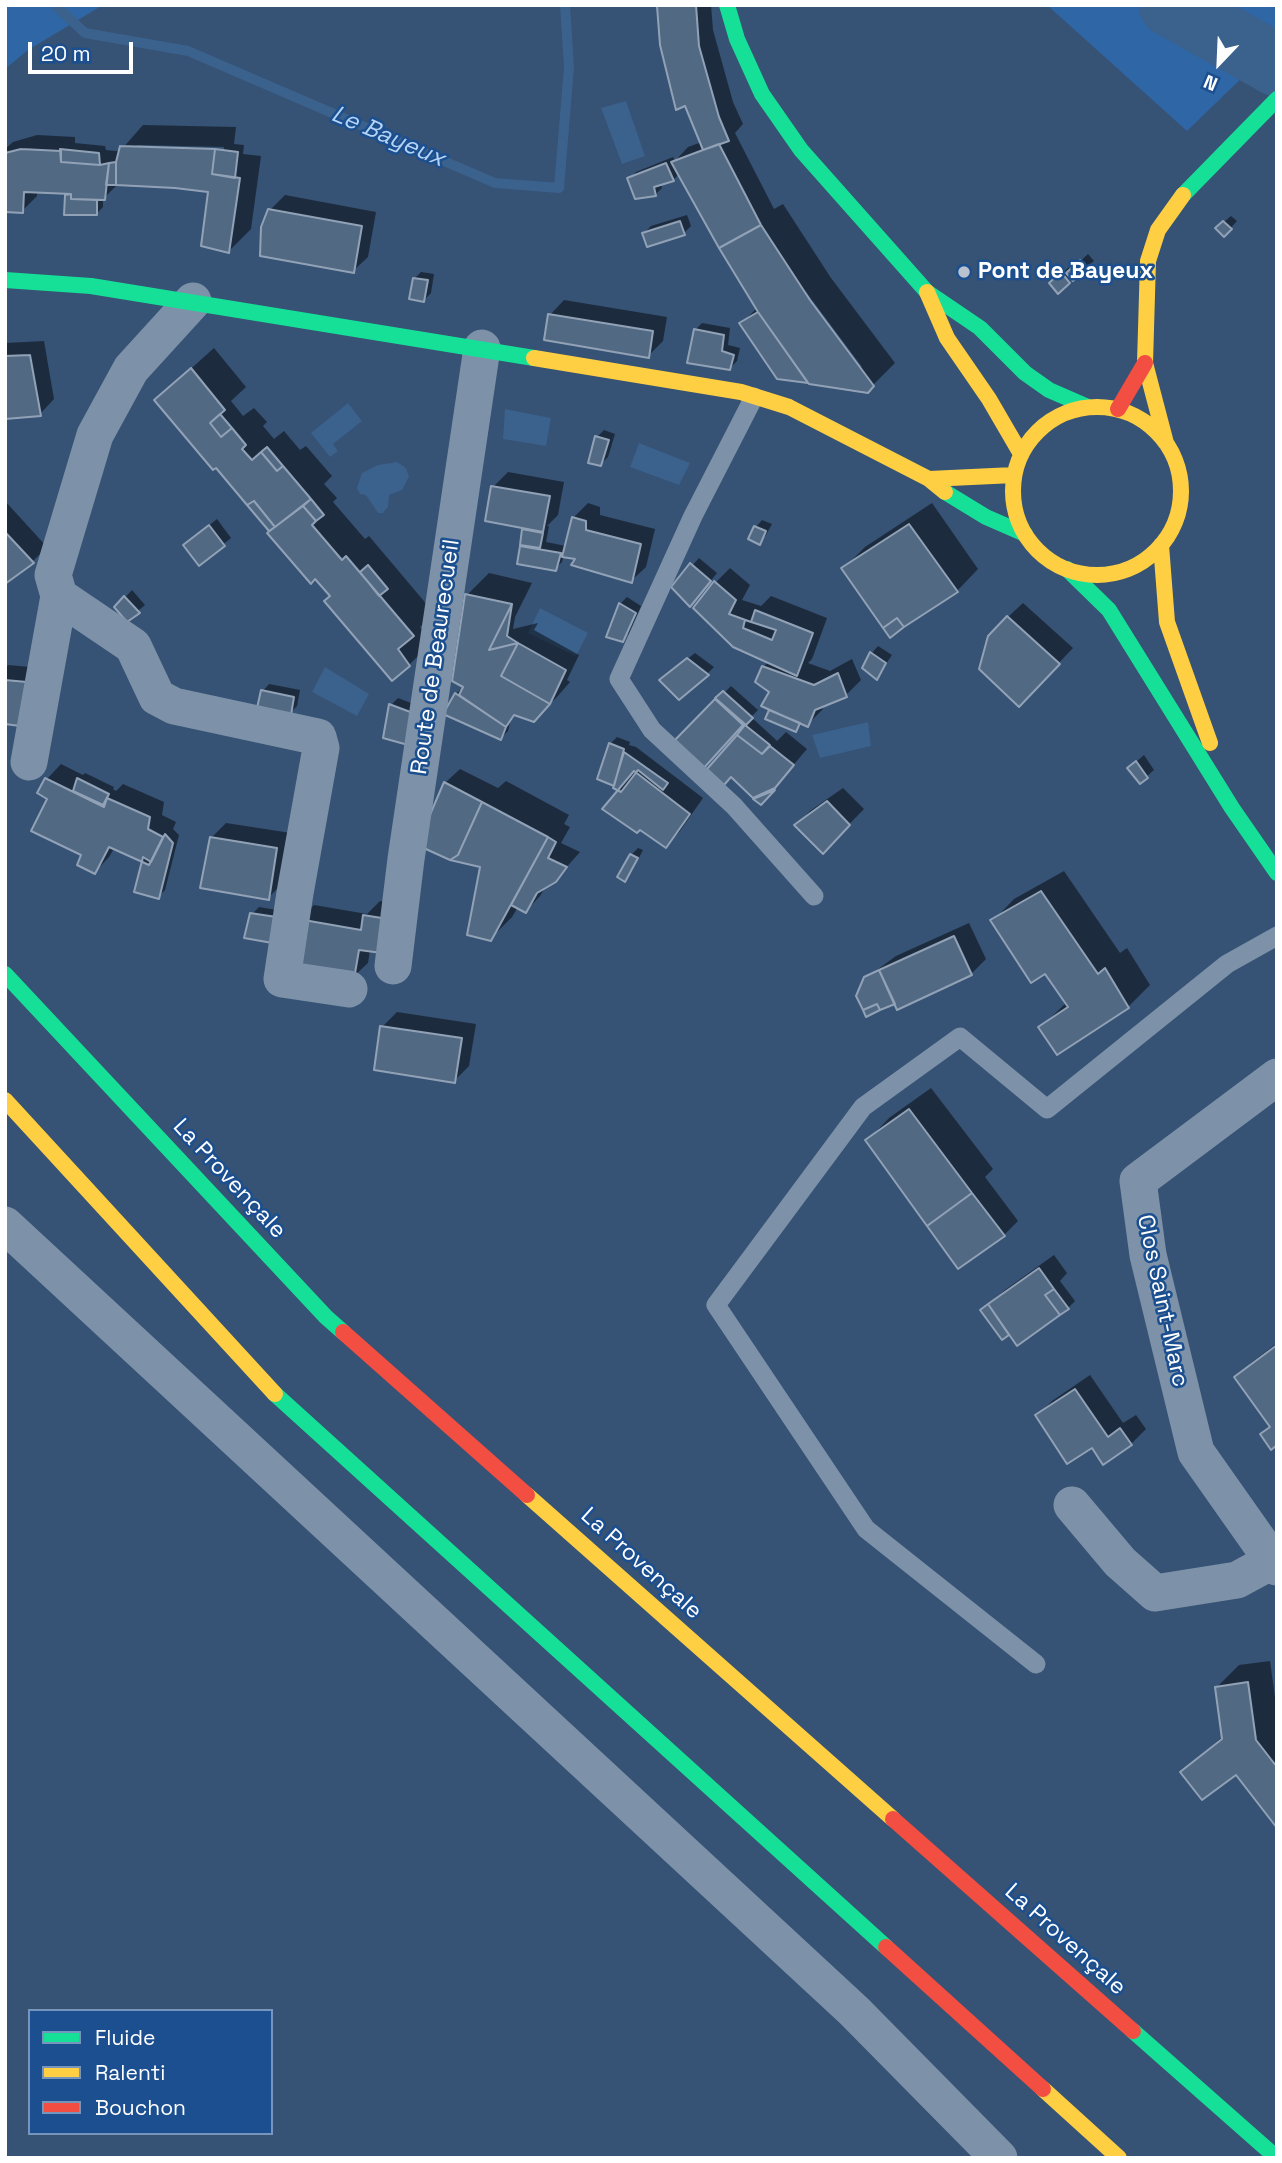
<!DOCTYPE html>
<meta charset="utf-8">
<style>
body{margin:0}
#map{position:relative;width:1282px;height:2163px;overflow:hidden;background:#365274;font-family:"Space Grotesk",sans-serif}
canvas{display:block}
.frame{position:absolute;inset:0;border:7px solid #fff;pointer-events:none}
.legend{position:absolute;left:28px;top:2009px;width:245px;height:126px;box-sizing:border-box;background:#1b4f8f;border:2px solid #7695bc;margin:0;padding:9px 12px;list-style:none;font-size:21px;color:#fff}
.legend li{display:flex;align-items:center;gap:14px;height:35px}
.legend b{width:35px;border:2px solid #7695bc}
.north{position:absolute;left:1184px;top:28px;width:70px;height:70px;-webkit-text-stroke:5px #1b4f8f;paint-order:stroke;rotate:203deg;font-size:19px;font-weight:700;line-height:28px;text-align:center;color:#fff}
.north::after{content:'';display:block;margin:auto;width:24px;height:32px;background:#fff;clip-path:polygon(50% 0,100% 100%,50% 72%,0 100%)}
.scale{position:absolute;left:28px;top:42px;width:105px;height:32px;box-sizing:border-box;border:4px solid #fff;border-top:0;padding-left:9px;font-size:21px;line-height:24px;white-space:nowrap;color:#fff;-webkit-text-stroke:5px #1b4f8f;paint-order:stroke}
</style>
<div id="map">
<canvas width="1282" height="2163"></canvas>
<div class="frame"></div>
<ul class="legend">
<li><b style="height:9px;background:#16e098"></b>Fluide</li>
<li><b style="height:9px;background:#ffcf43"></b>Ralenti</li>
<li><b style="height:9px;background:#f24e42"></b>Bouchon</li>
</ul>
<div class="north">N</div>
<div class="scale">20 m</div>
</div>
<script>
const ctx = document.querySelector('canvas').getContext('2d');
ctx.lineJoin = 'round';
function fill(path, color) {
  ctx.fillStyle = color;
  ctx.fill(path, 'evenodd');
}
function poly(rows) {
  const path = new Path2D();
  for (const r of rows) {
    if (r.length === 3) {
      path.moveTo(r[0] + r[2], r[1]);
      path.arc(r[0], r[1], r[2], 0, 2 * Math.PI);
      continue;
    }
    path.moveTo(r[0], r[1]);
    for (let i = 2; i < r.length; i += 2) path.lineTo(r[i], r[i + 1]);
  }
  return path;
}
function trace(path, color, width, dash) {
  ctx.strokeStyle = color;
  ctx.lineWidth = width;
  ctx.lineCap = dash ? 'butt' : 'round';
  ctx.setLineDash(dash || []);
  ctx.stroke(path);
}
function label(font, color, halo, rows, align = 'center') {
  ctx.font = font + ' "Space Grotesk",sans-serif';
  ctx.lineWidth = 5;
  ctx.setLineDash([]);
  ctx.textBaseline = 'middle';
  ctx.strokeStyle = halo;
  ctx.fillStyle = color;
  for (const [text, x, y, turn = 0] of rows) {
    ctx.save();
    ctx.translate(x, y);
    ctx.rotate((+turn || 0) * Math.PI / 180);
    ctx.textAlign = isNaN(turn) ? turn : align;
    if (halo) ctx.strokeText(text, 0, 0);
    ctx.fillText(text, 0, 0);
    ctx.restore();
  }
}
fill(poly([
 [5,5,103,5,28,50,5,69],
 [1047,5,1277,5,1277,44,1187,131]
]), '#2f66a5');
fill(poly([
 [626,101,645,156,622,164,601,108],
 [348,403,362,421,333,444,338,451,330,457,311,433],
 [505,409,551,418,546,446,503,439],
 [639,443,690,463,679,485,630,467],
 [397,462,406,468,409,477,402,490,389,495,388,507,383,513,378,513,366,495,360,494,357,488,362,473,378,465],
 [540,608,588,633,576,656,528,633],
 [325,667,369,694,357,716,312,692],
 [868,722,871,746,820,758,812,735]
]), '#3b618d');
fill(poly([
 [660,5,711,5,713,30,733,102,743,124,735,133,774,209,783,204,831,278,895,363,867,391,778,377,742,323,756,309,680,173,674,179,661,183,662,188,655,195,629,179,636,172,673,157,675,161,688,147,702,142,658,7],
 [806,292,862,367,858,367,803,294],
 [143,125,236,127,234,144,244,145,243,154,261,156,251,229,229,251,210,191,119,183,103,199,103,207,96,214,66,213,67,196,70,192,37,191,37,196,22,211,5,211,5,149,13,142,37,135,75,137,75,143,105,146,106,150,116,151,121,150],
 [137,145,224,147,224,151,137,149],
 [285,195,376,212,368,257,353,271,270,210],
 [687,215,691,226,684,233,644,233,651,226],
 [1231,216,1237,221,1224,235,1217,228],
 [1088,254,1094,261,1058,291,1052,283,1069,267,1071,270],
 [421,272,434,274,431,293,424,300,414,279],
 [564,300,667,317,663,341,648,356,550,315],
 [702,323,730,328,728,345,740,348,737,361,730,368,695,330],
 [44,341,54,399,40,414,5,417,5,343],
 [214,348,246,387,231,401,243,416,254,408,267,422,263,426,274,439,284,431,300,450,306,446,332,476,324,484,337,498,333,502,365,539,369,536,434,613,420,627,431,643,409,665,332,596,271,531,216,466,156,400],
 [604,430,615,434,608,457,601,464,597,437],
 [508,472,564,482,558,515,547,526,549,526,546,542,566,546,573,518,588,503,600,507,600,515,655,529,646,567,631,581,577,557,564,555,562,562,555,569,519,563,524,530,527,527,493,487],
 [5,501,47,547,33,561,5,581],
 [932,503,978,569,957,591,844,568,865,547],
 [217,519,231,538,199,564,185,545],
 [762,520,772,524,766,535,760,542,751,538,756,527],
 [699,558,717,573,697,598,673,587],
 [730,568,750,585,742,600,761,606,771,596,827,618,812,659,808,663,830,671,852,659,861,680,846,695,825,704,822,710,807,725,803,723,795,730,771,711,773,709,771,691,763,667,769,661,734,645,715,583],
 [489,573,532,583,515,617,513,629,538,623,534,630,579,655,567,680,570,682,556,698,533,720,517,714,511,719,508,731,501,738,445,713,456,694,465,685,467,595],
 [132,590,145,605,127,620,116,607],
 [627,597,641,606,629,633,622,640,620,604],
 [1023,603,1073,648,1033,690,1008,617],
 [878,646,892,655,877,677,864,668,872,653],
 [695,653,714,667,707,674,668,674],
 [8,665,41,668,5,722,5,669],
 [269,684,300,690,297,706,290,713,263,691],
 [731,686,758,710,751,717,774,738,777,741,786,732,807,749,761,803,756,799,764,791,731,775,739,734,748,725,745,722,716,753,674,744],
 [398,698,419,706,414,737,391,705],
 [617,737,630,742,629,745,636,747,703,798,680,831,666,846,621,790,616,787,610,744],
 [1144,755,1154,770,1140,782,1129,768],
 [61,764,83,775,85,773,114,787,113,789,116,791,123,784,164,802,162,815,176,822,173,829,179,835,165,890,158,897,144,861,115,847,109,857,95,872,50,798,39,792,47,779],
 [460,769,498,788,506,781,569,815,564,824,570,827,561,843,580,852,555,880,546,886,540,896,526,911,518,907,512,917,490,939,482,866,445,783],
 [843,788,864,809,823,851,796,825,810,811],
 [226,823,291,833,283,883,268,898,211,838],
 [638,848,643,850,631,873,625,880,631,855],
 [1064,871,1120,953,1127,948,1150,985,1128,1007,1041,1027,1067,1002,1046,971,993,921,1014,899],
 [380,901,402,905,370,950,368,963,353,977,300,919,314,905,367,914],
 [259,907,289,912,285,935,252,914],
 [969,923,986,959,971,974,895,1001,866,978,896,956],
 [397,1012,476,1024,469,1066,454,1081,382,1027],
 [931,1088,993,1169,985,1177,1018,1221,1004,1235,868,1140,889,1118],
 [1054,1255,1067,1273,1060,1281,1075,1301,1068,1308,1008,1334,982,1311,1005,1290],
 [1277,1343,1277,1443,1262,1434,1271,1425,1236,1378,1251,1363],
 [1090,1375,1123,1423,1136,1415,1146,1429,1131,1444,1037,1416,1052,1401],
 [1270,1661,1277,1712,1277,1825,1236,1773,1183,1772,1224,1735,1217,1687,1239,1665]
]), '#0007');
trace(poly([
 [55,5,85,33,188,51,495,183,559,188,569,67,565,5]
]), '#3b618d', 10);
trace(poly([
 [1170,5,1277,65]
]), '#3b618d', 63);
const building = poly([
 [696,5,699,46,719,117,729,141,703,150,685,106,676,110,660,45,657,6,696,5],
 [719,144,761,225,719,248,671,162,719,144],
 [120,146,215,149,212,174,240,178,229,253,201,246,208,192,175,188,116,185,116,162,120,146],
 [21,149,61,151,61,162,100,165,109,163,105,200,71,199,71,194,24,192,23,213,5,212,5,153,21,149],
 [60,149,99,153,100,165,61,162,60,149],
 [215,149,238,152,235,178,212,174,215,149],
 [116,162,116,185,106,185,109,163,116,162],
 [666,163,674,181,654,187,656,196,635,199,627,178,666,163],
 [71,194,71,199,97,200,97,215,64,215,65,195,71,194],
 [268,209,362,226,354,273,260,256,261,227,268,209],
 [680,221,685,235,647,247,642,233,680,221],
 [1223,221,1232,229,1224,237,1215,228,1223,221],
 [761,225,810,300,874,386,868,393,809,384,758,312,719,248,761,225],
 [1080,260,1088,269,1073,281,1066,273,1080,260],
 [1061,272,1070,283,1058,294,1049,283,1061,272],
 [413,278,428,280,424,302,409,299,413,278],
 [758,312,808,383,777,379,739,323,758,312],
 [548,314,653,331,649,358,544,340,548,314],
 [694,329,724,335,722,351,734,355,730,370,687,363,694,329],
 [30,355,41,416,5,419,5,356,30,355],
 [191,368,225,410,210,423,221,437,232,428,246,445,242,449,252,460,261,452,277,471,283,466,311,499,275,527,254,501,247,505,216,468,213,470,154,400,191,368],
 [220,414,232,428,221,437,210,423,220,414],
 [595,436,609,440,601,466,588,463,595,436],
 [267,447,283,466,277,471,261,452,267,447],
 [491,486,550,496,543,532,485,521,491,486],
 [311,499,324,515,316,521,303,506,311,499],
 [254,501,275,527,269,531,247,505,254,501],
 [303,506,316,521,312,525,342,560,346,556,414,636,398,649,410,666,392,681,324,601,330,596,315,579,311,584,267,533,303,506],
 [572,517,586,521,586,530,641,544,632,583,571,565,575,559,562,557,572,517],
 [909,524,958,592,904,627,897,618,883,628,841,568,909,524],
 [209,525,225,546,199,566,183,545,209,525],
 [754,526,766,531,760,545,748,539,754,526],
 [522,529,543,533,540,548,520,545,522,529],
 [5,532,34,563,5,584,5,532],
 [520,546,561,553,556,571,517,564,520,546],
 [690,563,711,581,690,607,671,587,690,563],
 [368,565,388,589,379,596,360,572,368,565],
 [714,581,736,600,729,614,751,622,755,610,813,633,797,676,733,647,693,608,714,581],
 [465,594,512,604,489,650,518,643,501,676,550,704,534,722,514,715,506,727,459,695,463,687,452,681,465,594],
 [124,596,140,613,127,622,114,607,124,596],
 [619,603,636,613,623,642,606,637,619,603],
 [512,604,507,636,518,643,489,650,512,604],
 [1007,616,1060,664,1019,707,979,669,988,636,1007,616],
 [897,618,904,627,890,638,883,628,897,618],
 [745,620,776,630,772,640,743,628,745,620],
 [518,643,566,670,550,704,501,676,518,643],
 [870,652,886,663,877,680,862,668,870,652],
 [687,658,709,675,679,700,659,680,687,658],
 [762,666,814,685,838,673,847,697,815,710,808,727,761,706,769,692,755,682,762,666],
 [5,680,27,682,20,726,5,724,5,680],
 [261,690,294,697,291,715,257,708,261,690],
 [723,691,753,718,746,725,715,698,723,691],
 [455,693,506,727,501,740,443,714,455,693],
 [715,699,743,725,702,770,671,744,715,699],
 [389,704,413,713,408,745,383,738,389,704],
 [769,710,800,723,796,732,765,719,769,710],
 [745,725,770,745,762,754,737,735,745,725],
 [737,735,762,754,770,746,794,765,775,788,753,798,731,777,724,785,707,769,737,735],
 [609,743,624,749,614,786,597,779,609,743],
 [624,752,668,783,663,790,638,770,621,792,613,788,624,752],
 [1136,761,1148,778,1140,784,1127,768,1136,761],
 [634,771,690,814,666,848,640,830,637,833,602,809,634,771],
 [45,778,104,807,107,798,150,817,148,829,163,837,149,865,109,847,95,874,77,865,81,855,31,831,47,799,37,793,45,778],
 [77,778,109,794,103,805,73,791,77,778],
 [444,782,482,802,458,855,450,860,417,845,444,782],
 [775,790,761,805,753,799,775,790],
 [827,801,850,825,823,854,794,825,827,801],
 [482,802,548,837,491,941,467,935,480,867,450,860,458,855,482,802],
 [165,834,173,843,159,899,134,892,143,857,151,862,165,834],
 [210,837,277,848,269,900,200,888,210,837],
 [548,837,556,842,548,858,567,867,556,882,537,893,526,913,511,905,548,837],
 [630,854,638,858,625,882,617,877,630,854],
 [1041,891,1098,974,1105,968,1129,1008,1057,1055,1038,1027,1068,1007,1045,974,1031,983,990,920,1041,891],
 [250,913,283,918,278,944,244,938,250,913],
 [363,915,388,919,382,953,359,950,354,979,291,970,298,919,361,930,363,915],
 [954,936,972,975,897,1010,879,970,954,936],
 [879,970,895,1004,880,1010,877,1004,863,1010,856,996,864,977,879,970],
 [877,1004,880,1010,866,1017,863,1010,877,1004],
 [380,1026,462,1038,455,1083,374,1070,380,1026],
 [909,1109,972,1193,927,1226,865,1140,909,1109],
 [972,1193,1005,1236,958,1269,927,1226,972,1193],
 [1039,1268,1054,1289,1045,1295,1060,1315,1017,1346,988,1304,1039,1268],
 [1054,1289,1069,1309,1060,1315,1045,1295,1054,1289],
 [988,1304,1009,1335,1002,1340,980,1310,988,1304],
 [1277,1345,1277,1445,1271,1450,1260,1434,1270,1427,1234,1377,1277,1345],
 [1075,1389,1108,1437,1120,1428,1132,1445,1103,1465,1092,1448,1067,1464,1035,1415,1075,1389],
 [1248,1682,1256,1740,1277,1767,1277,1828,1236,1775,1202,1800,1180,1772,1222,1739,1215,1687,1248,1682]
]);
fill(building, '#526984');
trace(building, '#92a2b6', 2);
trace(poly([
 [754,397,693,516,619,679,652,730,734,806,814,896],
 [1036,1664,866,1529,716,1305,863,1107,960,1037,1047,1109,1227,964,1277,936]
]), '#7d92a8', 19);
trace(poly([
 [193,301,131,369,95,435,53,575,59,596,133,646,157,697,174,706,318,737,321,748,295,893,282,979,349,989],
 [29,762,59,596],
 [393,966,406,859,482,348],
 [1277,1077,1138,1181,1148,1255,1196,1452,1277,1567],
 [5,1225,854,2011,999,2158],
 [1072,1505,1120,1562,1155,1593,1237,1580,1272,1561]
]), '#7d92a8', 37);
trace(poly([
 [727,5,737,39,762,94,801,150,927,292,980,328,1025,373,1049,390,1088,407],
 [1183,195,1277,99],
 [5,280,91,286,534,358],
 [945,492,986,517,1025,534],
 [1067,569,1109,610,1232,808,1277,873],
 [5,974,326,1317,343,1332],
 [275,1394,886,1947],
 [1133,2031,1277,2158]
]), '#16e098', 16);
trace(poly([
 [927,292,947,338,989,399,1021,454],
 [534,358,741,392,789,407,929,479,945,492],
 [1097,491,84],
 [1166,443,1145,363,1148,261,1158,230,1183,195],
 [929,479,1014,475],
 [1161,545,1167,622,1210,743],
 [5,1100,275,1394],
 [527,1495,893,1819],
 [1043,2089,1119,2158]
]), '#ffcf43', 16);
trace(poly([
 [1118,409,1145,363],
 [343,1332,527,1495],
 [893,1819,1133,2031],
 [886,1947,1043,2089]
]), '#f24e42', 16);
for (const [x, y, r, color] of [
 [964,272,7,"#b9c2ce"]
]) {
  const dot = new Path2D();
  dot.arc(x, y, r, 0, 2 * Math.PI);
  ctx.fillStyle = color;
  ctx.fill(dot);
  trace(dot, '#1b4f8f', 2.5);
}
label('bold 23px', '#fff', '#1b4f8f', [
 ["Pont de Bayeux",978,272]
], 'left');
label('23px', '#fff', '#1b4f8f', [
 ["Route de Beaurecueil",436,657,-82],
 ["La Provençale",229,1179,47],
 ["Clos Saint-Marc",1162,1301,78],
 ["La Provençale",641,1564,42],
 ["La Provençale",1065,1940,42]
]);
label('italic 24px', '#b5d3f5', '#1b4f8f', [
 ["Le Bayeux",388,137,23]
]);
</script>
